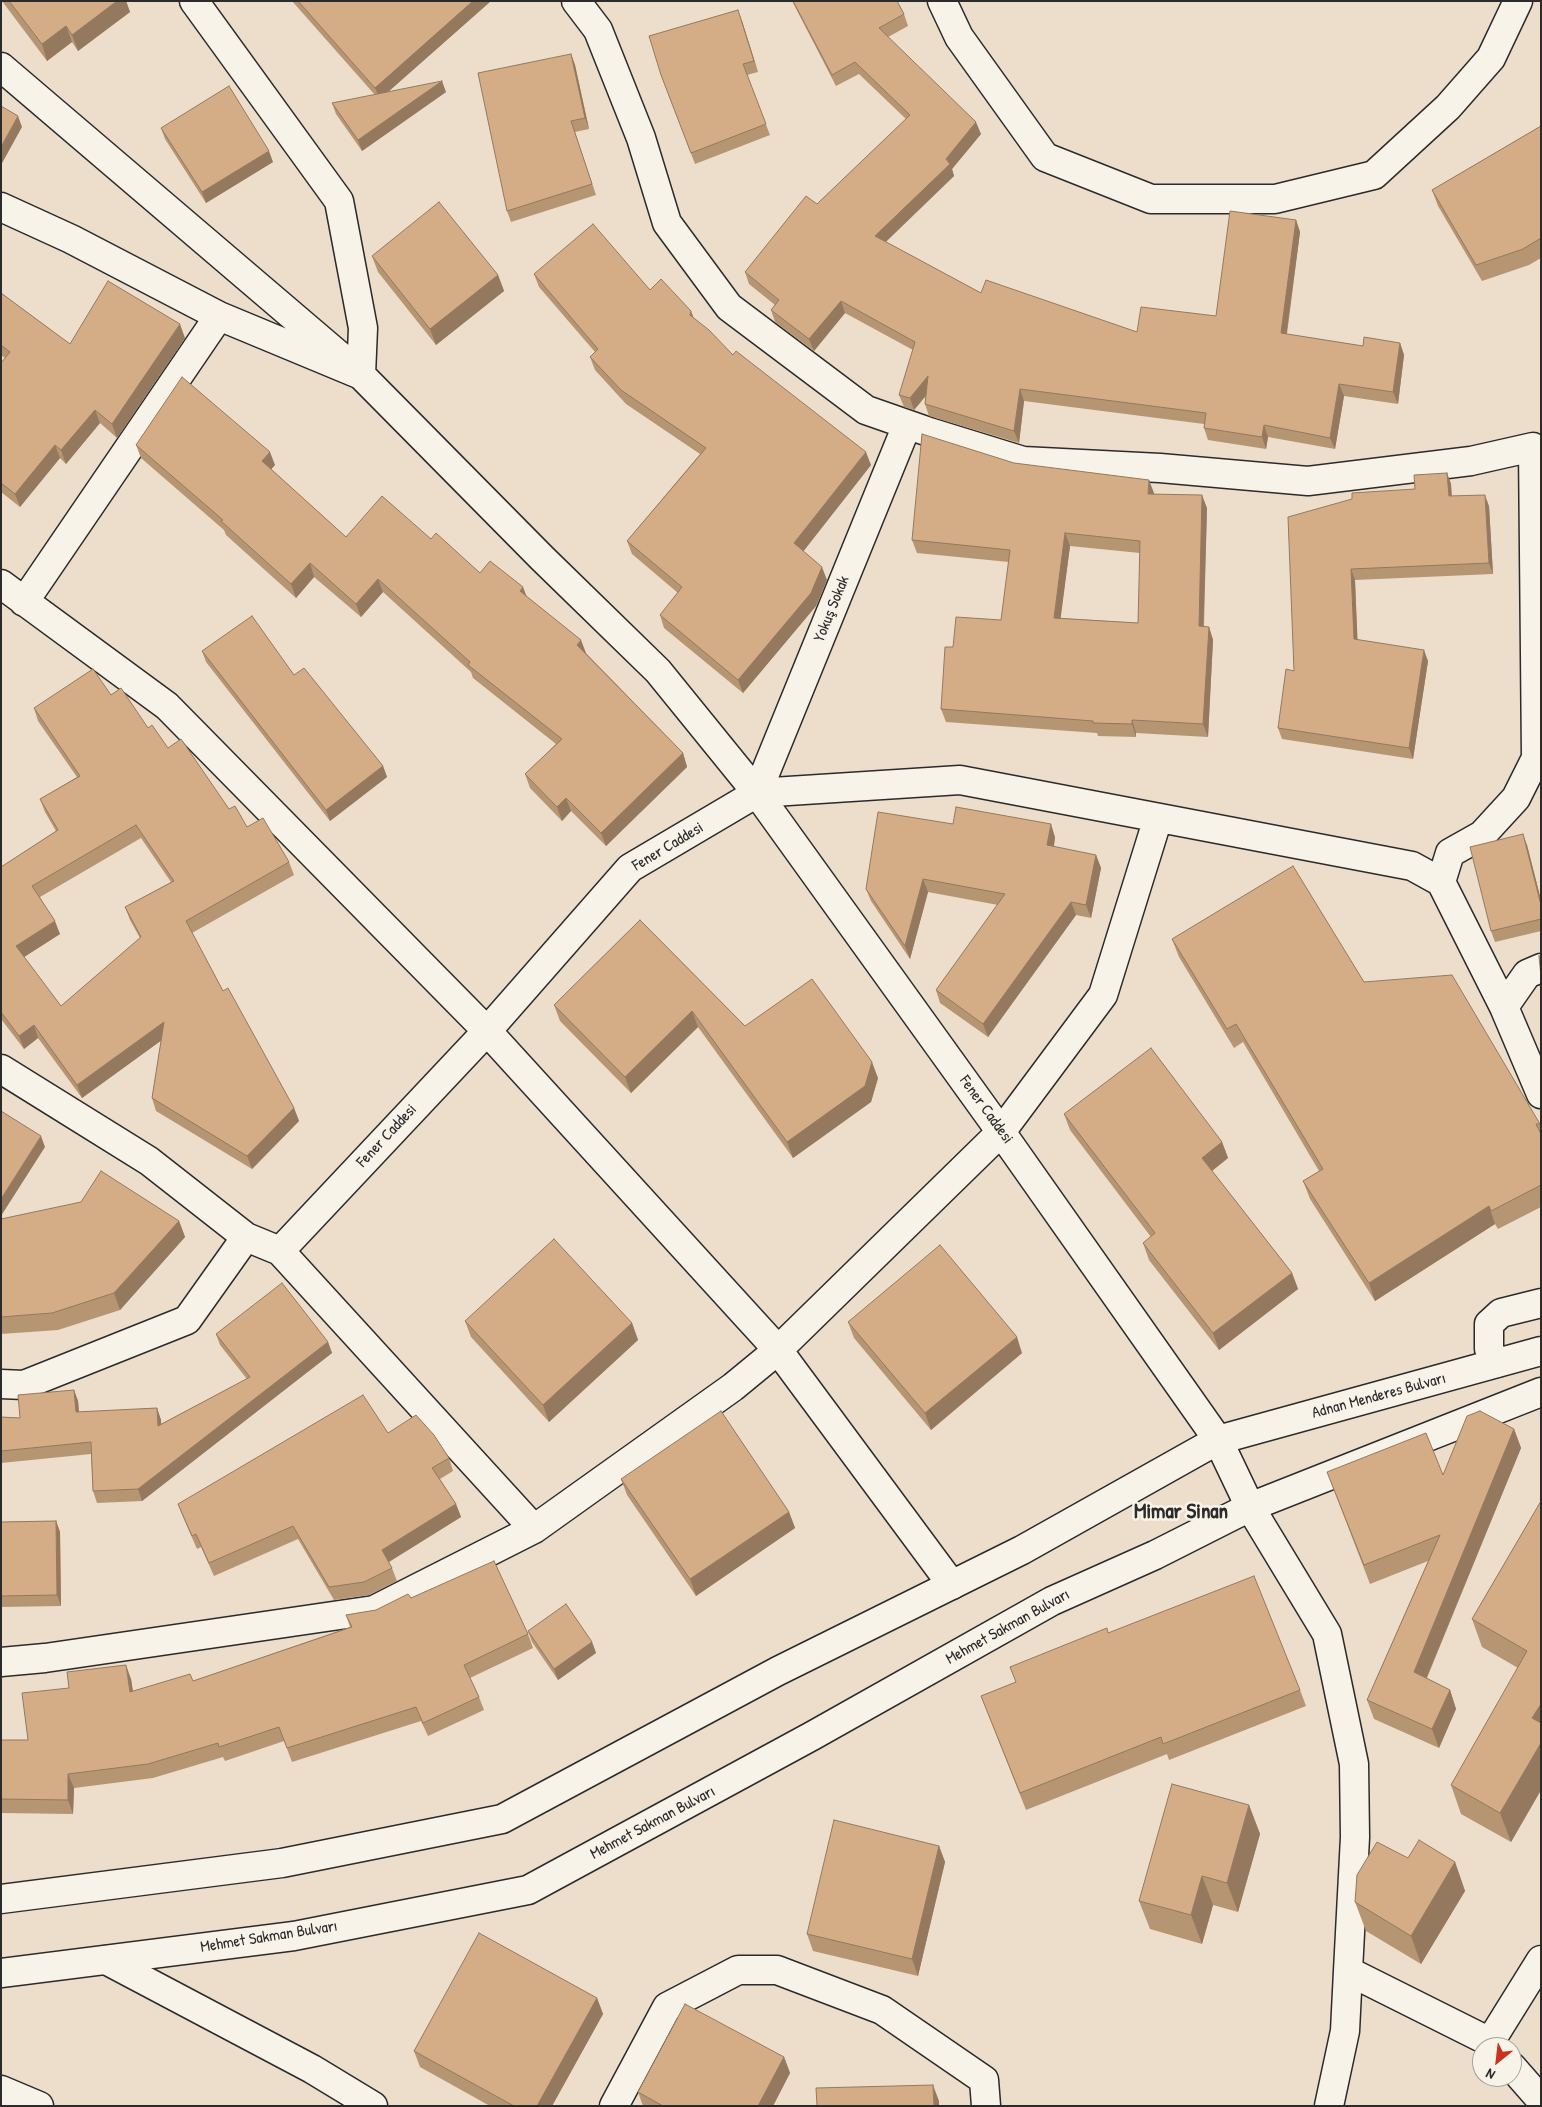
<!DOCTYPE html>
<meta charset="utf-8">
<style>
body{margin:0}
#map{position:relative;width:1542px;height:2107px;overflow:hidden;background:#ecdecb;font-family:"Patrick Hand",sans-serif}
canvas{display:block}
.frame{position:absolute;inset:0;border:2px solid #2b2b2b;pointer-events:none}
.north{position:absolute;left:1472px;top:2037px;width:50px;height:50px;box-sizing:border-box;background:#f7f3e8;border:1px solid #a5a39c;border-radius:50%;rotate:209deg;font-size:14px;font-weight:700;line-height:20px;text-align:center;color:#2b2b2b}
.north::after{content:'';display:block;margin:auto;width:18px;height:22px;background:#c8321e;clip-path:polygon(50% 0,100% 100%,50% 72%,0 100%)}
</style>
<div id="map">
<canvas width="1542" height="2107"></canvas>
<div class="frame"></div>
<div class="north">N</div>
</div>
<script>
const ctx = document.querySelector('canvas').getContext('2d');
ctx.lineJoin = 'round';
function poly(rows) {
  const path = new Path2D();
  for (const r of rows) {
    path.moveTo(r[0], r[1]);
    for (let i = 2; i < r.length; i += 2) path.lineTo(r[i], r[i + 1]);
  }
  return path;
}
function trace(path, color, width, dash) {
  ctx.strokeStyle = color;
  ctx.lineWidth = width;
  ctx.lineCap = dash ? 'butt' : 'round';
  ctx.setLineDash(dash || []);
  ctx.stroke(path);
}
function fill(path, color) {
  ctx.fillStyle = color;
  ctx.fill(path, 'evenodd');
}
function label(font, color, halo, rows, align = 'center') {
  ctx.font = font + ' "Patrick Hand",sans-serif';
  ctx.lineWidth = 5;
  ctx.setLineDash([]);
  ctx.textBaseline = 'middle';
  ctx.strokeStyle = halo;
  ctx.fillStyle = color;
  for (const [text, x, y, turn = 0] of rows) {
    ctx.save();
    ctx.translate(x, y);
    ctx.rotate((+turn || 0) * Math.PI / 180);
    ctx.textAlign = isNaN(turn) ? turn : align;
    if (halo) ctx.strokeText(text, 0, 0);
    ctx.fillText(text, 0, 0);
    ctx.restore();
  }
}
const minor = poly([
 [194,1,339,201,363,328,361,375],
 [576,1,598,30,641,138,667,223,729,307,866,410,929,432,1023,461,1160,468,1308,481,1471,461,1533,447,1536,758,1516,798,1482,835,1450,853,1441,882],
 [942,1,959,37,1045,157,1151,199,1275,199,1374,175,1448,107,1491,58,1518,1],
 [1,67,342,358],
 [1,207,71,239,219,316,361,375,542,558,658,671,757,793,1001,1132,1218,1440,1250,1507,1327,1634,1354,1764,1355,1837,1348,1971,1490,2042,1494,2047],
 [1,584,167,706,487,1031,778,1350,952,1585],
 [24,602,219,316],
 [757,793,907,425],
 [1504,1007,1527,974,1541,968],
 [1,1069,149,1161,246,1237],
 [280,1251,534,1529],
 [1496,1363,1489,1349,1489,1324,1501,1313,1541,1303],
 [1,1384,24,1385,187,1320,246,1237,280,1251,487,1031,630,868,757,793,960,780,1412,866,1441,882,1504,1007,1541,1094],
 [1,1662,45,1658,374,1610,534,1529,733,1387,778,1350,1001,1132,1103,995,1158,818],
 [106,1960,312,2069,373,2106],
 [1490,2042,1541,1960],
 [1512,2067,1541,2100],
 [1,2090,39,2106],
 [614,2106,667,2007,738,1970,777,1970,882,2010,984,2080,986,2106],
 [1329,2106,1345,2031,1348,1971]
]);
const secondary = poly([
 [1,1899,282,1863,502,1819,778,1671,1022,1550,1218,1440,1541,1351],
 [1,1973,294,1936,528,1890,812,1736,1052,1601,1155,1555,1250,1507,1541,1392]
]);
trace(minor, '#2b2b2b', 31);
trace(secondary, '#2b2b2b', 31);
trace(minor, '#f7f3e8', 28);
trace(secondary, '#f7f3e8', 28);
fill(poly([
 [2,1,126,1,130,12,78,51,72,42,47,61],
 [292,1,491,1,388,92,446,92,362,151,336,114,332,103,375,95],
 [792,1,897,1,904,14,908,26,888,37,981,134,952,169,954,176,886,242,981,293,1137,332,1216,316,1296,220,1300,232,1287,334,1363,346,1400,343,1404,355,1398,404,1344,396,1335,449,1268,437,1266,449,1208,440,1204,428,1204,424,1024,401,1019,443,929,416,925,404,926,396,914,410,904,407,899,395,913,350,845,313,814,351,775,322,771,310,775,305,749,284,745,272,817,204,906,119,859,74,836,86],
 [742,21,758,72,747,75,770,135,695,164,661,75],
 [571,54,575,65,589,129,575,132,596,195,511,222,507,211],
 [1541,126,1541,258,1529,265,1482,281,1438,206,1432,190],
 [161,128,273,162,206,203,165,139],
 [372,256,498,275,504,291,436,345,378,272],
 [534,274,650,290,694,318,733,355,871,465,803,551,827,580,816,606,743,693,664,628,660,615,678,593,632,554,627,541,700,454,626,404,595,370,590,357,595,352,539,287],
 [1,293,70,344,185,338,117,438,100,423,66,464,60,458,20,507,1,492,1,363,5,358,1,355],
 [136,445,275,465,271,469,346,537,431,539,480,573,526,596,586,653,683,753,687,767,606,846,571,811,562,821,530,788,525,774,556,744,473,678,471,672,383,592,361,617,314,577,296,598,226,535,224,530,141,458],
 [1014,463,1154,493,1154,494,1207,508,1204,627,1209,627,1213,640,1208,737,1136,733,1136,737,1098,736,1097,733,946,722,941,709,953,647,1001,620,1009,562,917,553,912,540],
 [1070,546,1140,553,1138,623,1060,618],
 [1447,473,1451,484,1452,496,1489,506,1493,574,1355,580,1357,640,1428,661,1413,759,1282,739,1278,728,1294,671,1352,499,1415,489],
 [202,651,294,675,383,766,387,777,330,821,206,662],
 [111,695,148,728,247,827,289,862,294,875,192,933,223,991,294,1108,299,1121,252,1169,156,1111,152,1098,161,1040,82,1098,38,1038,24,1049,1,1019,1,867,56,831,45,812,40,799,77,777,38,721,34,708],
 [141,838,171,882,125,907,130,920,140,938,61,1006,24,957,60,934,40,897],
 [953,824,1055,837,1054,847,1096,855,1101,868,1091,918,1076,915,988,1037,940,1003,936,990,998,905,928,892,910,959,871,901,866,889],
 [1527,845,1541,900,1541,931,1495,942,1491,931],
 [640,920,745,1026,878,1078,871,1102,793,1158,698,1027,631,1093,560,1021,554,1005],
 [1172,939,1364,982,1540,1124,1541,1207,1498,1229,1495,1224,1375,1301,1310,1199,1303,1181,1319,1171,1243,1042,1234,1048,1179,957],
 [1064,1114,1222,1142,1228,1158,1212,1171,1292,1273,1298,1289,1219,1350,1149,1260,1143,1243,1151,1237,1070,1130],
 [1,1219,179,1221,185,1237,120,1310,58,1330,1,1334],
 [465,1321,632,1323,638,1340,549,1422,471,1337],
 [848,1322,1022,1353,931,1430,854,1338],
 [216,1334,328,1342,332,1353,142,1501,97,1503,93,1491,91,1454,1,1463,1,1417,20,1418,74,1390,78,1401,79,1412,157,1408,161,1420,161,1424,247,1379,220,1345],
 [1514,1429,1521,1448,1427,1678,1450,1690,1456,1709,1439,1748,1374,1719,1367,1700,1428,1561,1370,1584,1327,1472,1443,1475],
 [388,1433,449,1458,453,1471,440,1479,456,1504,461,1517,389,1562,392,1568,397,1581,369,1595,334,1600,298,1539,214,1576,201,1547,197,1549,183,1517,178,1504],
 [621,1479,789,1512,795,1528,696,1596,627,1495],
 [1541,1501,1541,1790,1511,1842,1461,1814,1451,1785,1518,1668,1482,1647,1472,1619],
 [56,1521,60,1532,61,1606,1,1607,1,1522],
 [411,1598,528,1634,533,1648,470,1678,479,1697,484,1710,428,1736,421,1721,292,1762,284,1741,225,1761,223,1757,153,1778,74,1788,73,1814,1,1813,1,1740,28,1740,69,1688,131,1679,133,1691,193,1681,350,1627,346,1615,376,1610],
 [528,1631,592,1642,596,1653,558,1680,532,1642],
 [1108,1633,1300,1690,1306,1706,1169,1760,1167,1754,1026,1810,981,1696,1016,1682,1010,1667],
 [1249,1805,1260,1834,1238,1912,1213,1905,1202,1944,1150,1929,1139,1901],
 [939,1846,945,1862,918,1976,813,1951,807,1934],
 [1408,1858,1455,1862,1465,1891,1421,1964,1366,1931,1355,1902],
 [597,1998,603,2014,552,2106,490,2106,420,2067,414,2051],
 [784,2057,790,2073,773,2106,643,2106,638,2092]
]), '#b69573');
fill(poly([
 [117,1,126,1,130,12,78,51,72,35],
 [473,1,491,1,380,99,375,88],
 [738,10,742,21,758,72,754,61],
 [66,26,72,42,47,61,42,44],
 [571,54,575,65,589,129,585,118],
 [442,81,446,92,362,151,358,140],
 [18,116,22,127,1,165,1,147],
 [976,122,981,134,952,169,954,176,879,248,875,236,946,159],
 [269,151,273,162,206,203,202,192],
 [1296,220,1300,232,1285,345,1281,333],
 [498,275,504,291,436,345,430,329],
 [841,301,845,313,814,351,809,339],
 [691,311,696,324,690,315],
 [180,324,185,338,117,438,112,424],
 [1400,343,1404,355,1398,404,1393,392],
 [928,376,932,388,914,410,910,398],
 [1339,384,1344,396,1335,449,1330,438],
 [1020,389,1024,401,1019,443,1014,431],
 [95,410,100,423,66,464,61,450],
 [1264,425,1268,437,1266,449,1262,437],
 [55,445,60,458,20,507,15,494],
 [270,452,275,465,267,474,262,461],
 [866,452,871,465,799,557,794,543],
 [1447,473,1451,484,1452,507,1449,496],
 [1149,480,1154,493,1153,507,1148,494],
 [1202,495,1207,508,1203,639,1199,626],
 [1485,495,1489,506,1493,574,1489,563],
 [1065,533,1070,546,1059,631,1054,618],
 [310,563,314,577,296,598,291,584],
 [822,567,827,580,816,606,743,693,738,680],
 [1351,569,1355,580,1358,650,1354,639],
 [378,579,383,592,361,617,356,604],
 [523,587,528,600,520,591],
 [1209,627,1213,640,1208,737,1203,724],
 [581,640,586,653,582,658,577,645],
 [1424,650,1428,661,1413,759,1409,748],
 [1132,720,1136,733,1136,737,1132,724],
 [683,753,687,767,606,846,601,833],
 [383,766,387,777,330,821,326,810],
 [566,798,571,811,562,821,557,807],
 [1051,824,1055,837,1052,858,1047,845],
 [1523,834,1527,845,1541,900,1541,905],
 [1096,855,1101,868,1091,918,1086,905],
 [923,879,928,892,910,959,905,946],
 [1071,902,1076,915,988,1037,983,1024],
 [55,921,60,934,21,959,16,946],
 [692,1011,698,1027,631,1093,625,1077],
 [164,1022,169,1035,82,1098,77,1085],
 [34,1025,38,1038,24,1049,19,1036],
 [872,1062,878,1078,871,1102,793,1158,787,1142],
 [294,1108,299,1121,252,1169,247,1156],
 [41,1136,45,1147,1,1216,1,1199],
 [1222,1142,1228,1158,1208,1174,1202,1158],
 [1489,1206,1495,1224,1375,1301,1369,1283],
 [179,1221,185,1237,120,1310,114,1293],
 [1292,1273,1298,1289,1219,1350,1213,1333],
 [632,1323,638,1340,549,1422,543,1405],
 [1017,1337,1022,1353,931,1430,925,1413],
 [328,1342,332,1353,142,1501,138,1489],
 [74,1390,78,1401,80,1423,76,1412],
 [157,1408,161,1420,162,1437,158,1426],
 [1514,1429,1521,1448,1421,1691,1414,1672],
 [456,1504,461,1517,387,1563,382,1550],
 [789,1512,795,1528,696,1596,690,1579],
 [56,1521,60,1532,61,1606,57,1595],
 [592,1642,596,1653,558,1680,554,1669],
 [126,1665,131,1679,135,1706,130,1692],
 [1450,1690,1456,1709,1439,1748,1432,1729],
 [1541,1704,1541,1742,1532,1718],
 [1541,1743,1541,1790,1511,1842,1500,1813],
 [68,1774,74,1788,73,1814,68,1800],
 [1249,1805,1260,1834,1238,1912,1227,1883],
 [939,1846,945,1862,918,1976,912,1959],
 [1455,1862,1465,1891,1421,1964,1411,1936],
 [1202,1876,1213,1905,1202,1944,1191,1915],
 [597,1998,603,2014,552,2106,537,2106],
 [784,2057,790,2073,773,2106,758,2106],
 [933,2085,939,2101,939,2106,934,2106]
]), '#94795e');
const building = poly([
 [9,1,117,1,72,35,66,26,42,44,9,1],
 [298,1,473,1,375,88,298,1],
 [793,1,897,1,904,14,879,28,976,122,946,159,950,164,875,236,981,293,986,280,1137,332,1141,307,1216,316,1230,211,1296,220,1281,333,1363,346,1364,337,1400,343,1393,392,1339,384,1330,438,1264,425,1262,437,1204,428,1206,413,1020,389,1014,431,925,404,928,376,910,398,899,395,915,342,841,301,809,339,771,310,779,300,745,272,806,196,817,204,910,115,855,62,832,75,793,1],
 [738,10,754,61,743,64,766,124,691,153,661,75,649,36,738,10],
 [571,54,585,118,571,121,592,184,507,211,478,73,571,54],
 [442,81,358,140,332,103,442,81],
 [229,86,269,151,202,192,161,128,229,86],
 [1,106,18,116,1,147,1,106],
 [1541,126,1541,238,1523,249,1476,265,1432,190,1541,126],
 [439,202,498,275,430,329,372,256,439,202],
 [593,224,650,290,661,279,691,311,690,315,709,330,733,355,736,351,866,452,794,543,822,567,811,593,738,680,660,615,682,587,627,541,706,448,621,390,590,357,598,349,534,274,593,224],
 [108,281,180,324,112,424,95,410,61,450,55,445,15,494,1,483,1,363,10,352,1,345,1,293,70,344,108,281],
 [182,377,270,452,262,461,346,537,382,496,431,539,436,533,480,573,490,561,523,587,520,591,581,640,577,645,683,753,601,833,566,798,557,807,525,774,562,739,468,665,470,662,378,579,356,604,310,563,291,584,221,521,223,520,136,445,182,377],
 [922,434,1014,463,1149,480,1148,494,1202,495,1199,626,1209,627,1203,724,1132,720,1132,724,1093,723,1093,721,941,709,945,647,953,647,956,617,1001,620,1010,550,912,540,922,434],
 [1065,533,1140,541,1138,623,1054,618,1065,533],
 [1447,473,1449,496,1485,495,1489,563,1351,569,1354,639,1424,650,1409,748,1278,728,1286,669,1294,671,1288,517,1352,499,1352,493,1415,489,1414,475,1447,473],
 [252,616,294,675,304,668,383,766,326,810,202,651,252,616],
 [93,669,111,695,121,688,148,728,152,725,168,748,181,739,229,809,235,806,247,827,263,818,289,862,186,921,223,991,228,988,294,1108,247,1156,152,1098,164,1022,77,1085,34,1025,19,1036,1,1012,1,867,58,830,40,799,80,776,34,708,93,669],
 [136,825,174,881,125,907,141,937,61,1006,16,946,55,921,32,886,136,825],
 [956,807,1051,824,1047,845,1096,855,1086,905,1071,902,983,1024,936,990,1005,894,923,879,905,946,866,889,878,812,953,824,956,807],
 [1523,834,1541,905,1541,919,1491,931,1470,847,1523,834],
 [1293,866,1364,982,1452,975,1540,1124,1536,1124,1541,1134,1541,1185,1491,1211,1489,1206,1369,1283,1303,1181,1323,1169,1236,1024,1227,1029,1172,939,1293,866],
 [640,920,745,1026,812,979,872,1062,865,1086,787,1142,692,1011,625,1077,554,1005,640,920],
 [1539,956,1541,956,1541,976,1539,956],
 [1151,1048,1222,1142,1202,1158,1292,1273,1213,1333,1143,1243,1155,1233,1064,1114,1151,1048],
 [1,1111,41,1136,1,1199,1,1111],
 [101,1171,179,1221,114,1293,52,1313,1,1317,1,1219,81,1202,101,1171],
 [554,1239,632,1323,543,1405,465,1321,554,1239],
 [940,1245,1017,1337,925,1413,848,1322,940,1245],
 [282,1283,328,1342,138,1489,93,1491,91,1442,1,1451,1,1417,20,1418,18,1395,74,1390,76,1412,157,1408,158,1426,250,1377,216,1334,282,1283],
 [363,1395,388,1433,416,1415,434,1435,449,1458,432,1468,456,1504,382,1550,392,1568,364,1582,329,1587,293,1526,209,1563,196,1534,192,1536,178,1504,363,1395],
 [721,1411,789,1512,690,1579,621,1479,721,1411],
 [1480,1411,1514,1429,1414,1672,1450,1690,1432,1729,1367,1700,1440,1535,1364,1565,1327,1472,1426,1433,1443,1475,1467,1416,1480,1411],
 [1541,1501,1541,1704,1532,1718,1541,1723,1541,1743,1500,1813,1451,1785,1527,1651,1472,1619,1541,1501],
 [56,1521,57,1595,1,1596,1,1522,56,1521],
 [494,1561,528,1634,464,1665,479,1697,423,1723,416,1707,287,1748,279,1727,219,1747,218,1743,148,1764,68,1774,68,1800,1,1799,1,1740,28,1740,22,1693,69,1688,67,1672,126,1665,130,1692,190,1674,193,1681,352,1627,346,1615,376,1610,408,1594,411,1598,494,1561],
 [1254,1576,1300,1690,1163,1744,1161,1737,1020,1793,981,1696,1016,1682,1010,1667,1107,1628,1108,1633,1254,1576],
 [566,1604,592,1642,554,1669,528,1631,566,1604],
 [1172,1784,1249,1805,1227,1883,1202,1876,1191,1915,1139,1901,1172,1784],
 [834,1820,939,1846,912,1959,807,1934,834,1820],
 [1419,1840,1455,1862,1411,1936,1355,1902,1357,1875,1377,1842,1408,1858,1419,1840],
 [479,1933,597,1998,537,2106,514,2106,414,2051,479,1933],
 [685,2004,784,2057,758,2106,663,2106,638,2092,685,2004],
 [933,2085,934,2106,817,2106,816,2088,933,2085]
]);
fill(building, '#d4ad86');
trace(building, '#94795e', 1);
label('16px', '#2b2b2b', '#f7f3e8', [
 ["Yokuş Sokak",832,609,-68],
 ["Fener Caddesi",668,847,-31],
 ["Fener Caddesi",986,1110,54],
 ["Fener Caddesi",387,1136,-47],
 ["Adnan Menderes Bulvarı",1379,1396,-15],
 ["Mehmet Sakman Bulvarı",1008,1627,-29],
 ["Mehmet Sakman Bulvarı",653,1823,-28],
 ["Mehmet Sakman Bulvarı",269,1937,-9]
]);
label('bold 21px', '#2b2b2b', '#f7f3e8', [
 ["Mimar Sinan",1181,1512]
]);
</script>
